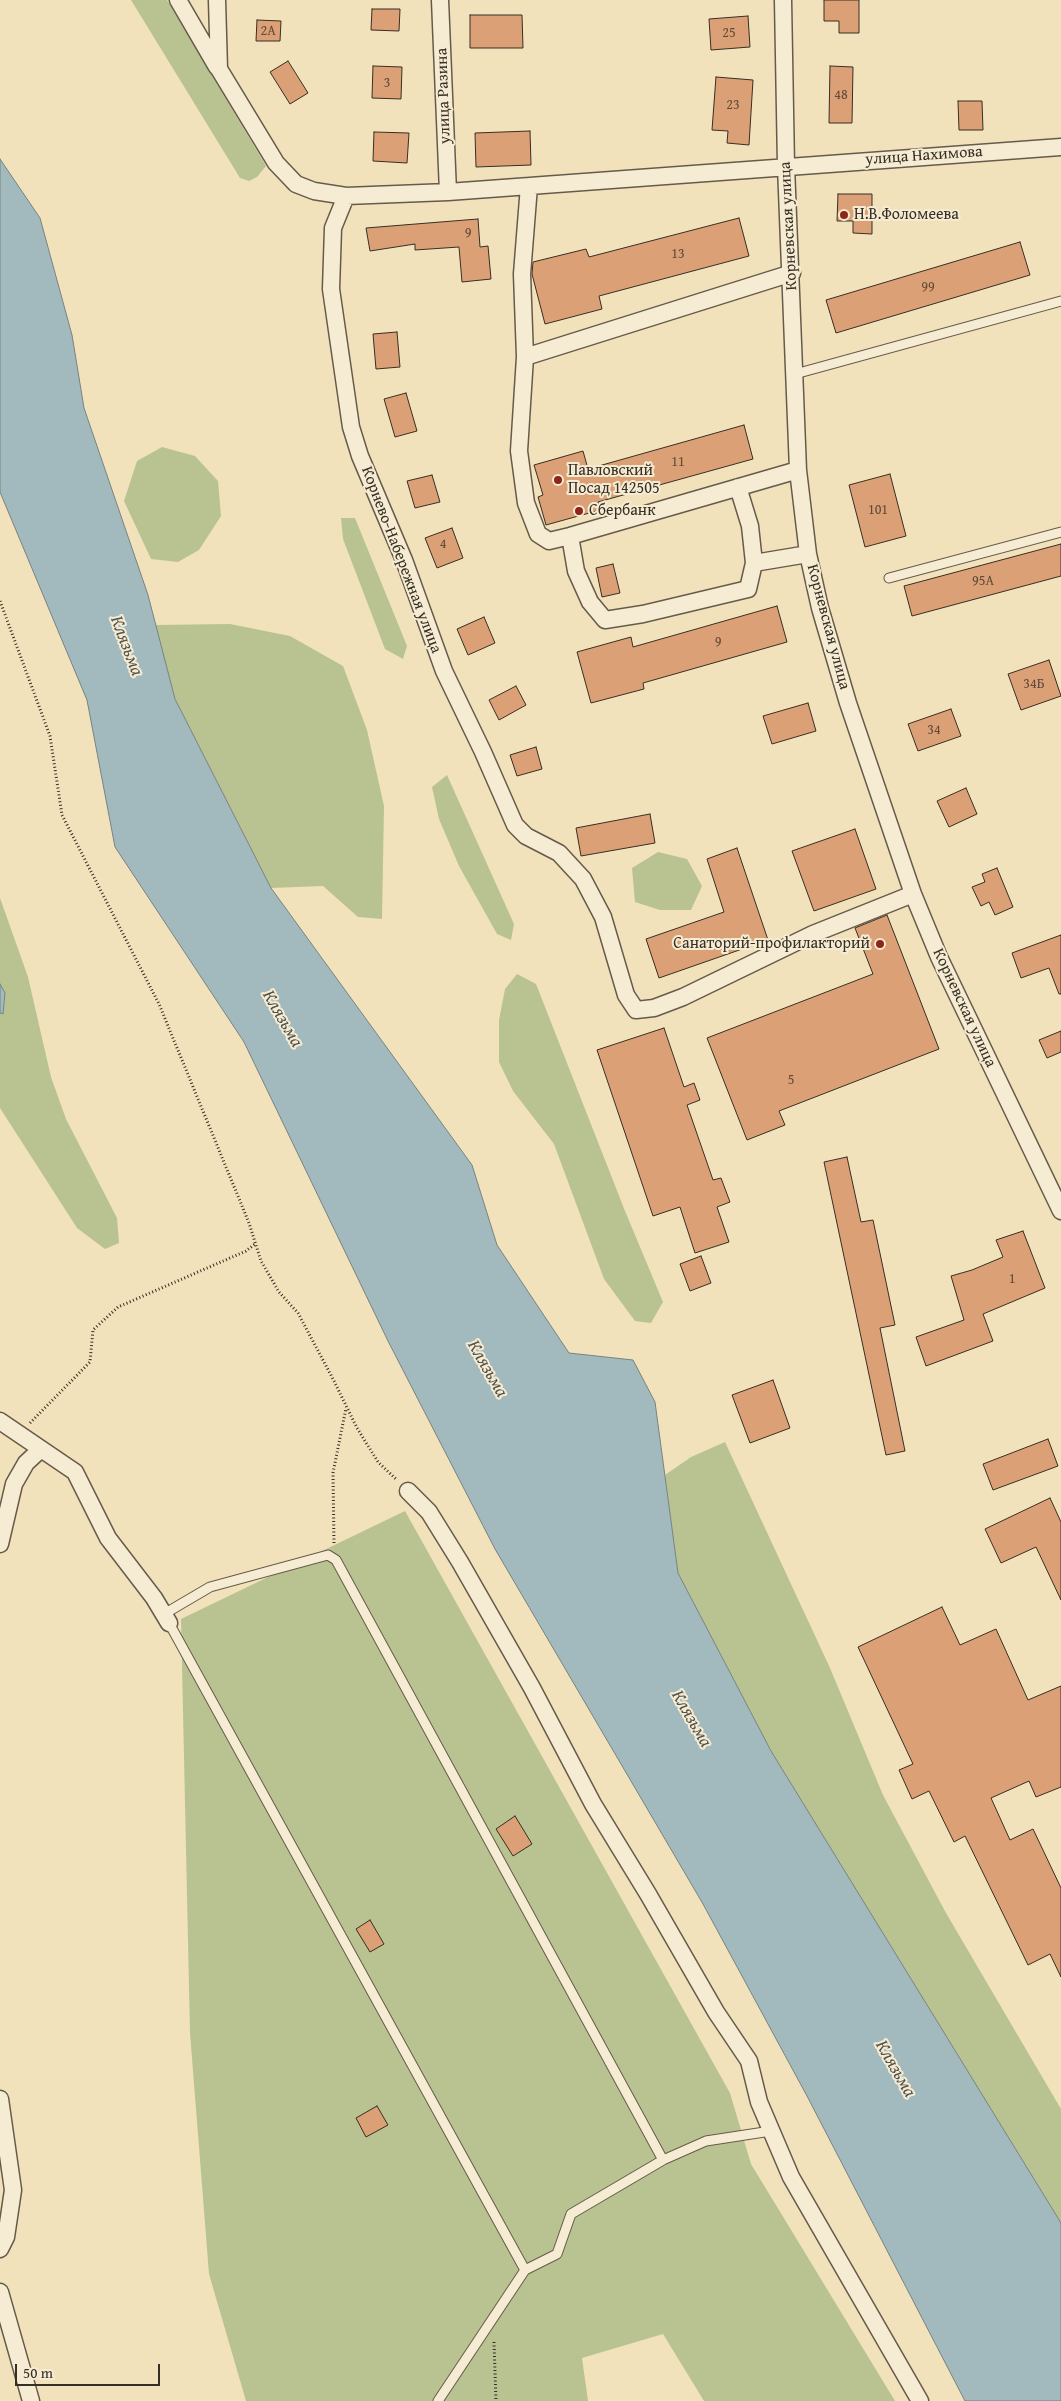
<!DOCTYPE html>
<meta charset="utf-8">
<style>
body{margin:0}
#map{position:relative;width:1061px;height:2401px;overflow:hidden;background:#f1e2bc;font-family:"Gentium Book Plus",serif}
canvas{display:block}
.scale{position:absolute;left:15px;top:2364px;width:145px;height:22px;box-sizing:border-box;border:2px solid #372e24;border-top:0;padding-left:6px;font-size:15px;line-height:18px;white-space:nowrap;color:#372e24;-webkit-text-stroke:4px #f6ecd3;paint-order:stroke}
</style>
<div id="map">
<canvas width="1061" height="2401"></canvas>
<div class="scale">50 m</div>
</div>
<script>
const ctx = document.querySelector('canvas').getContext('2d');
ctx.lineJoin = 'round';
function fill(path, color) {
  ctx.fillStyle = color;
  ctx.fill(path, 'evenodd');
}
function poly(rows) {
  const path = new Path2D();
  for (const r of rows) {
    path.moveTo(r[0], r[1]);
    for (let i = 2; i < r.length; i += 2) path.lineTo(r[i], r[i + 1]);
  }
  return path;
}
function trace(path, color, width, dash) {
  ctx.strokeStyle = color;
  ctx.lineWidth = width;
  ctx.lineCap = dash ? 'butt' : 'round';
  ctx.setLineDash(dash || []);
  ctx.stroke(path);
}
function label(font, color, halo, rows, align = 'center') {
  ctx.font = font + ' "Gentium Book Plus",serif';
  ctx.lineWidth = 4;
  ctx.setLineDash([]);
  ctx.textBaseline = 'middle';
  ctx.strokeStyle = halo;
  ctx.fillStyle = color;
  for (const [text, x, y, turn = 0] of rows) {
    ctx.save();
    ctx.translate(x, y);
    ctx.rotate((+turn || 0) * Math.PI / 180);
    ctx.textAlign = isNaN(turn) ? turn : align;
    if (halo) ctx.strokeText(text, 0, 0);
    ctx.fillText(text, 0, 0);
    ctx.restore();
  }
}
fill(poly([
 [131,0,167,0,266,166,257,177,249,181,240,178],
 [162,447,195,456,218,481,221,516,199,550,178,562,151,559,124,501,137,461],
 [341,518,355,518,407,646,403,659,385,649,343,539],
 [230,624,290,636,343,666,367,730,384,806,382,919,358,917,323,886,271,888,175,699,155,625],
 [447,775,514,924,511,940,497,934,459,866,439,819,432,787],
 [658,852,687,859,702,886,691,910,660,910,635,902,632,868],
 [0,898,28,977,51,1077,66,1119,117,1218,119,1243,105,1249,77,1228,0,1108,0,1013,3,1014,5,993,0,984],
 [517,974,536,984,625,1211,663,1302,651,1323,635,1321,604,1279,554,1144,513,1091,499,1062,499,1020,505,989],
 [725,1442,830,1668,883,1795,946,1913,1061,2109,1061,2223,771,1751,678,1573,665,1475,691,1457],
 [405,1511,730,2093,751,2164,895,2401,704,2401,663,2334,582,2358,588,2401,246,2401,209,2274,190,2033,181,1619]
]), '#b9c391');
const water = poly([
 [0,159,40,218,72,335,84,408,148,595,175,699,271,888,472,1165,497,1245,569,1353,633,1360,655,1402,678,1573,771,1751,1061,2223,1061,2401,965,2401,807,2096,703,1904,495,1549,388,1341,244,1042,115,847,87,700,0,492,0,159],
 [0,984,5,993,3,1014,0,1013,0,984]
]);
fill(water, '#a2babd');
trace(water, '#778280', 1);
const building = poly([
 [824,0,859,0,859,33,839,33,839,21,824,21,824,0],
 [372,9,400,9,399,31,371,30,372,9],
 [470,15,522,15,523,48,470,48,470,15],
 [748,16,750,47,711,50,709,19,748,16],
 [257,20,281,21,280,41,256,41,257,20],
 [288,61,308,93,290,104,270,72,288,61],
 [373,66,402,67,401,99,372,98,373,66],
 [830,66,853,67,852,123,829,123,830,66],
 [716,77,753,80,749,145,727,143,728,131,712,130,716,77],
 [958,101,982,101,983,130,959,130,958,101],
 [530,131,531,165,476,167,475,133,530,131],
 [374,132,409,133,407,163,373,161,374,132],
 [838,194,872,194,872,234,853,233,853,221,837,221,838,194],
 [739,218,749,256,599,296,602,309,545,324,532,274,533,262,586,249,589,257,739,218],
 [478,219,480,247,488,246,491,279,462,282,459,247,415,250,415,244,370,251,366,228,478,219],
 [1020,242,1030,275,836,333,826,300,1020,242],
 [397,332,400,367,376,369,373,334,397,332],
 [406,393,417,431,395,437,384,399,406,393],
 [744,425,753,459,598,502,600,510,546,525,538,497,543,495,534,465,583,451,588,469,744,425],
 [890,474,906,536,865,547,849,485,890,474],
 [432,475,440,502,415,508,407,481,432,475],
 [452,528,463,558,437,568,425,538,452,528],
 [1061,544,1061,576,912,616,904,586,1061,544],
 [613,564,620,593,602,597,596,568,613,564],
 [777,606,787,642,643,683,644,689,591,703,577,652,631,637,633,647,777,606],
 [484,617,495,643,468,655,457,629,484,617],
 [1049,660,1061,696,1021,710,1008,674,1049,660],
 [516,686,526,705,499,720,489,700,516,686],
 [808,703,816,731,772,744,763,716,808,703],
 [951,709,961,736,918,751,908,724,951,709],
 [536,747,542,769,517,776,510,755,536,747],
 [966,788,977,814,949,827,937,801,966,788],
 [650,814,655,843,581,856,576,828,650,814],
 [855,829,876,889,814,911,792,851,855,829],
 [737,848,768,940,659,978,646,939,724,912,707,859,737,848],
 [997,868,1013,907,995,915,989,902,981,906,972,887,985,882,982,874,997,868],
 [887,915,939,1049,779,1111,785,1125,747,1140,707,1038,873,974,855,928,887,915],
 [1061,935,1061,994,1059,994,1049,968,1021,978,1012,953,1061,935],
 [664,1028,684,1087,694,1083,700,1100,687,1105,713,1180,721,1178,730,1202,717,1207,729,1242,695,1253,680,1207,653,1216,597,1050,664,1028],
 [1061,1031,1061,1052,1047,1058,1039,1040,1061,1031],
 [847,1157,861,1222,873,1220,895,1325,880,1328,905,1451,886,1455,824,1162,847,1157],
 [1023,1231,1045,1288,983,1314,993,1341,926,1366,916,1337,964,1320,951,1276,972,1270,1003,1257,996,1240,1023,1231],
 [701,1256,711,1283,690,1291,680,1264,701,1256],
 [773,1380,790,1428,750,1443,732,1395,773,1380],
 [1048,1439,1058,1466,993,1490,983,1464,1048,1439],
 [1050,1498,1061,1522,1061,1600,1036,1547,1001,1563,985,1529,1050,1498],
 [942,1607,960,1645,996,1629,1028,1700,1061,1686,1061,1787,1036,1797,1029,1781,991,1798,1010,1840,1033,1829,1061,1888,1061,1977,1050,1954,1028,1965,965,1836,954,1842,929,1791,912,1799,899,1770,913,1764,858,1647,942,1607],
 [515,1816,532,1844,513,1856,496,1829,515,1816],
 [370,1920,384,1944,370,1952,356,1929,370,1920],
 [377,2106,388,2125,366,2137,356,2118,377,2106]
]);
fill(building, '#dca076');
trace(building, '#372e24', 1);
const lane = poly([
 [795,374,1061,301],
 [889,578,1061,532],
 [164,1614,210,1587,328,1555,336,1560,663,2160],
 [169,1623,525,2270],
 [438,2401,525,2270,557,2254,571,2214,663,2160,706,2141,771,2131]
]);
const street = poly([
 [178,0,217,67],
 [217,0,219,69,276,163,296,184,314,191,346,196,448,192,1061,147],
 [440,0,448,192],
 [783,0,786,166,798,470,808,554,820,608,848,703,913,894,939,957,1061,1211],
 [529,186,522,274,525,357,519,451,526,503,538,534,549,541,570,536,798,470],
 [346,196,333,228,331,289,351,427,360,456,404,560,444,671,483,752,515,825,526,836,559,853,583,879,603,917,626,995,636,1010,654,1008,683,997,813,934,913,894],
 [525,357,792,273],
 [570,536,576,571,590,602,605,620,643,614,748,589,754,563,750,526,738,487],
 [754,563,808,554],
 [0,1421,75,1472,108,1538,154,1598,169,1623],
 [408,1491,429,1512,460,1562,532,1688,593,1804,648,1894,716,2012,749,2061,759,2102,791,2177,920,2401],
 [0,1544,14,1484,26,1463,41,1449],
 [0,2099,13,2190,6,2237,0,2249],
 [0,2292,31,2401]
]);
trace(lane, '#665b4a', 11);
trace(street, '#665b4a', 19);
trace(poly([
 [0,601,50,736,62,815,159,1004,249,1223,261,1261,279,1292,298,1313,333,1379,357,1428,378,1462,397,1480],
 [30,1423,90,1362,93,1330,118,1307,246,1251,255,1244],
 [334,1543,333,1473,346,1408],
 [494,2342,496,2401]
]), '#372e24', 3, [1, 2.5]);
trace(lane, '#f6ecd3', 9);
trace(street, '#f6ecd3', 16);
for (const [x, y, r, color] of [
 [844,215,5,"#8f2418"],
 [558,480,5,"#8f2418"],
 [579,511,5,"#8f2418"],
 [880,944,5,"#8f2418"]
]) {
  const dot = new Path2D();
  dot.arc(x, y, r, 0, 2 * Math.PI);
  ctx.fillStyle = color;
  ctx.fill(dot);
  trace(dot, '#f6ecd3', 2);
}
label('14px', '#604a38', null, [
 ["2А",268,31],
 ["25",729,33],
 ["3",387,83],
 ["48",841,95],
 ["23",733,105],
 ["9",468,233],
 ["13",678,254],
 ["99",928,287],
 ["11",678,462],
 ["101",878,510],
 ["4",443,544],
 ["95А",983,581],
 ["9",718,642],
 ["34Б",1034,684],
 ["34",934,730],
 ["5",791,1080],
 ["1",1012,1279]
]);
label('16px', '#372e24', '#f6ecd3', [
 ["улица Разина",444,96,-92],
 ["улица Нахимова",924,156,-4],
 ["Корневская улица",789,226,-93],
 ["Корнево-Набережная улица",401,560,69],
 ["Корневская улица",828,627,75],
 ["Корневская улица",964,1008,65]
]);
label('16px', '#372e24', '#f6ecd3', [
 ["Н.В.Фоломеева",854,215],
 ["Павловский",568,471],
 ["Посад 142505",568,489],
 ["Сбербанк",589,511],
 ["Санаторий-профилакторий",870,944,"right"]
], 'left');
label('italic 18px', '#52514a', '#f6ecd3', [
 ["Клязьма",126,646,69],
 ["Клязьма",282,1019,60],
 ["Клязьма",487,1369,60],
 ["Клязьма",691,1719,60],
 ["Клязьма",895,2069,60]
]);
</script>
